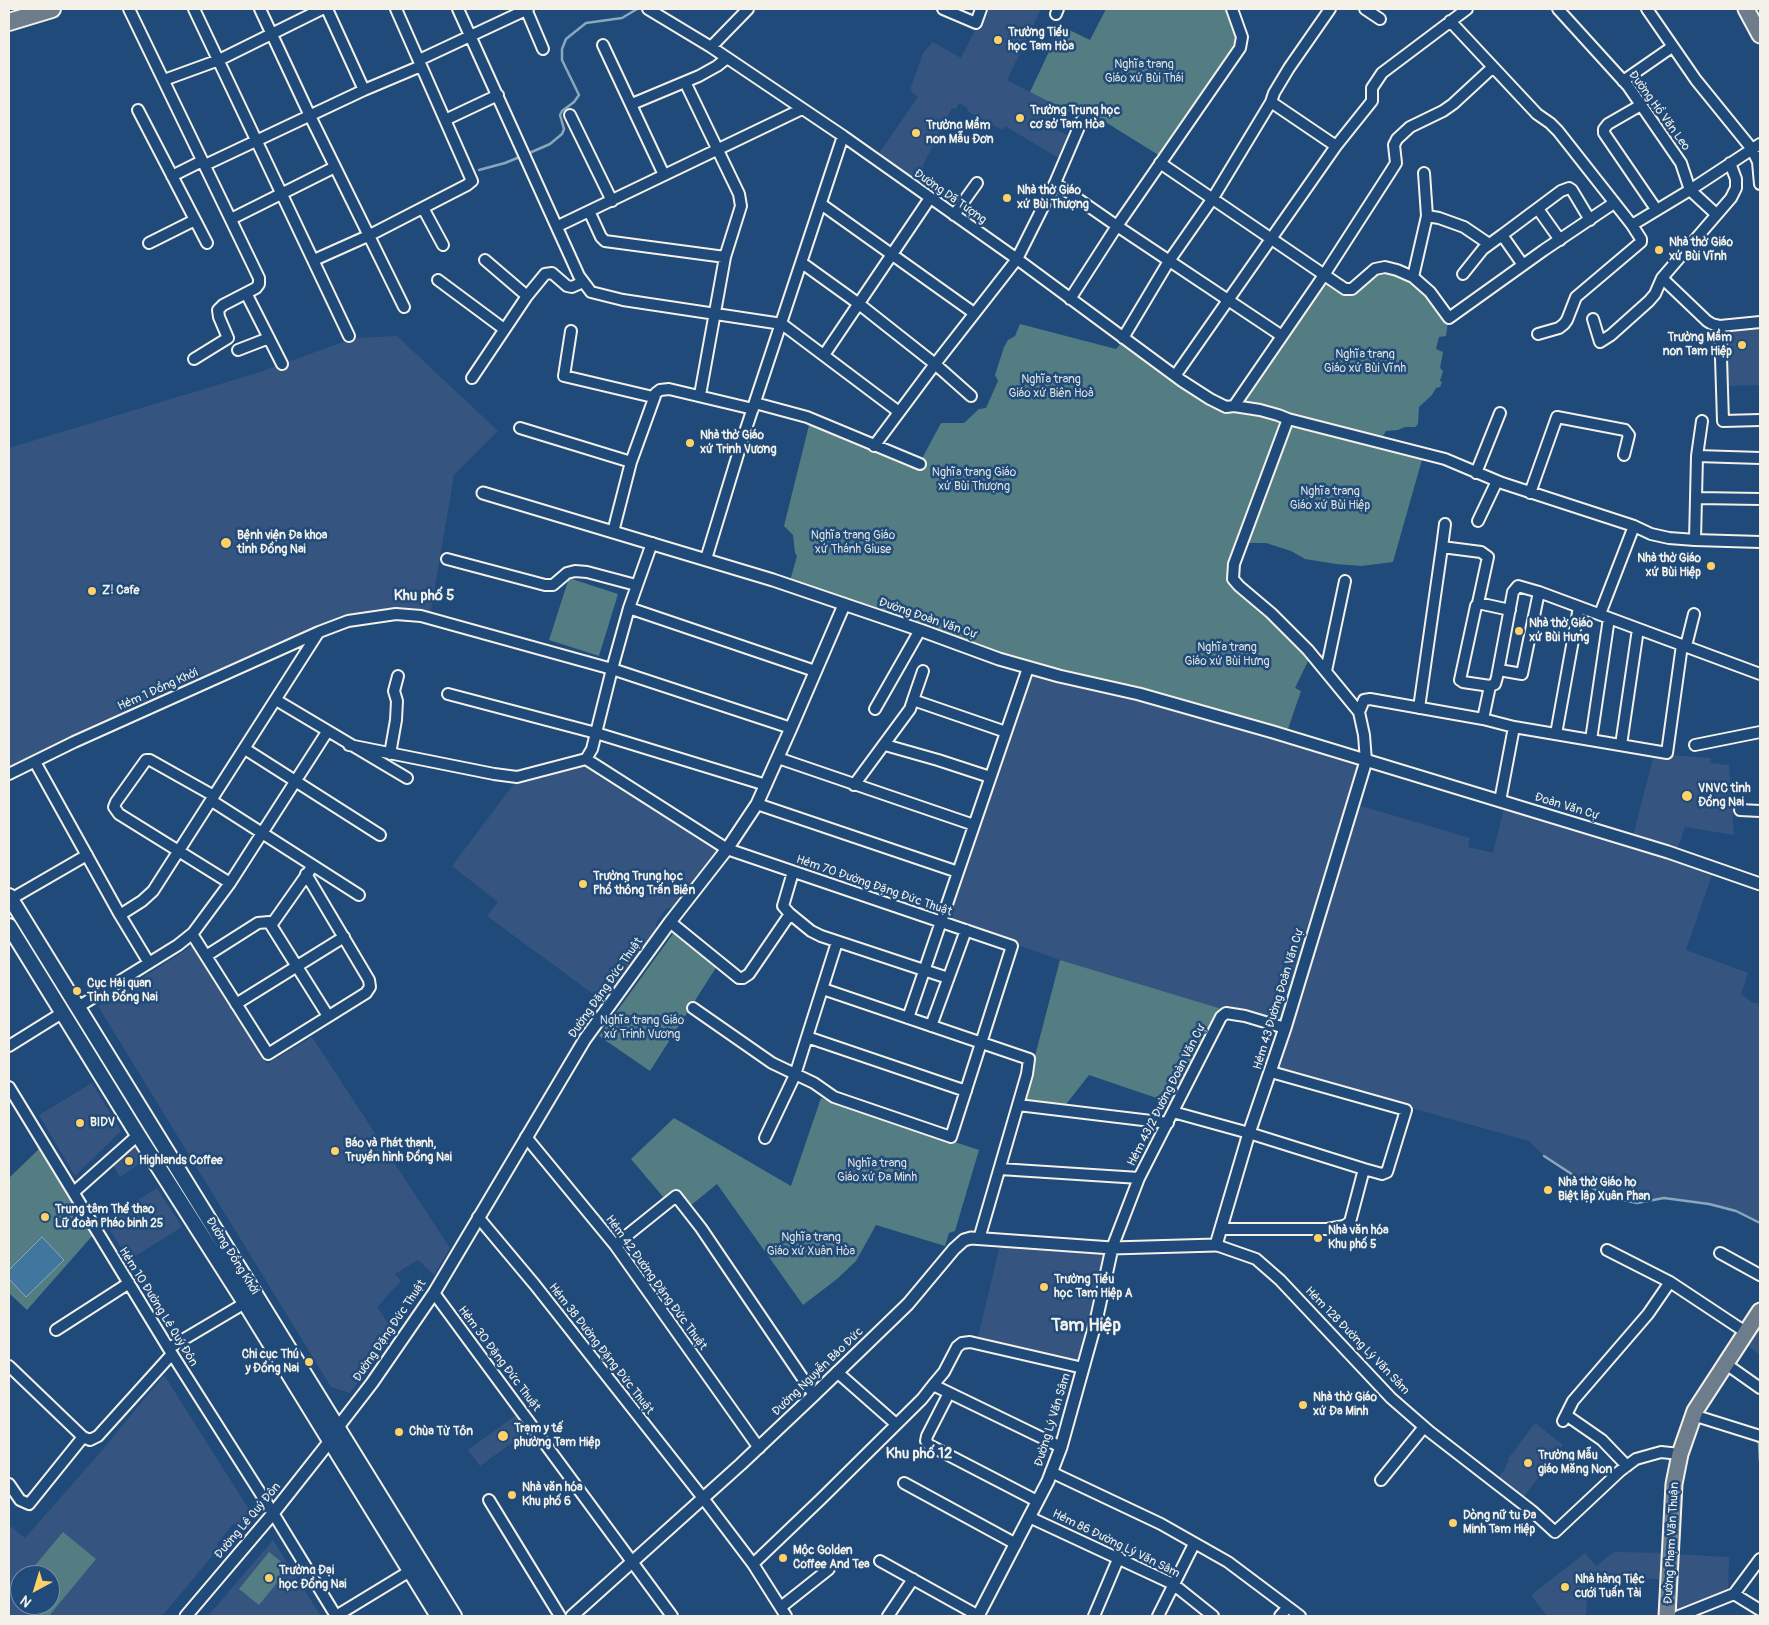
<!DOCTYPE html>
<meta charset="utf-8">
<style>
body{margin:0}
#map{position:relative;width:1769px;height:1625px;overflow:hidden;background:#1f4a7a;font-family:Pangolin,sans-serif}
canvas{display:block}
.frame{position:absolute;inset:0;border:10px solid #f4f1e8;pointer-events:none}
.north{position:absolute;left:10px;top:1565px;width:50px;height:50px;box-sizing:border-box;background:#1f4a7a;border:1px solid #748da6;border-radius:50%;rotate:219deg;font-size:14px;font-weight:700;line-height:20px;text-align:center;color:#f4f1e8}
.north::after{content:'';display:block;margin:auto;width:18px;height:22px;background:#ffd166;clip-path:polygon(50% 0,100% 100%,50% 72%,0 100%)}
</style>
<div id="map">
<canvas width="1769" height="1625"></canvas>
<div class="frame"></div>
<div class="north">N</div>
</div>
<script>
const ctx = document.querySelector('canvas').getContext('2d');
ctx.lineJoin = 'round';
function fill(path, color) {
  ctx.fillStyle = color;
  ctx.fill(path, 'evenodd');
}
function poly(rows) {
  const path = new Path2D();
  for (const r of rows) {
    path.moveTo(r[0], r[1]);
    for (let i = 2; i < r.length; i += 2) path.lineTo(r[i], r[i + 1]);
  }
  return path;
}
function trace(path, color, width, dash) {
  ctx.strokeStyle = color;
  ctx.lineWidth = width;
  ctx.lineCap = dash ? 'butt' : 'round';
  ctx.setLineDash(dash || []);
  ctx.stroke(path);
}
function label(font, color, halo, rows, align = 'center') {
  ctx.font = font + ' Pangolin,sans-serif';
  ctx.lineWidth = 5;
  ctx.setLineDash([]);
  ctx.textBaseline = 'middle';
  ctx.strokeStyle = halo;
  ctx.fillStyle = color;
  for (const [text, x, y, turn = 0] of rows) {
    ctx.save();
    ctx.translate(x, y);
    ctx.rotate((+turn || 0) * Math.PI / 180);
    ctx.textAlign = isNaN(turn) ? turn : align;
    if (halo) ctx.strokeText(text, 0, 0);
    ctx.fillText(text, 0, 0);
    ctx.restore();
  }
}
fill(poly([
 [984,9,1041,9,1007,80,1063,109,1055,129,1071,137,1062,160,1005,126,1002,130,967,111,968,108,959,103,956,109,952,108,914,183,877,156,918,97,910,90,923,53,933,42,961,58,979,22],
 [1760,325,1760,385,1724,386,1723,329],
 [397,336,498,431,454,475,430,616,348,618,9,770,9,448,260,372,354,338],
 [1029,673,1153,703,1272,737,1359,765,1281,1024,1222,1009,1060,960,946,920],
 [1654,754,1711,758,1710,763,1729,765,1734,835,1685,827,1677,850,1633,836],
 [588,763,718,849,673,907,666,909,657,921,655,931,604,1002,487,916,498,902,452,866,516,781],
 [1358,805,1470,838,1468,847,1493,853,1504,808,1713,872,1686,950,1748,973,1741,994,1752,1002,1760,1004,1760,1223,1736,1211,1709,1204,1664,1198,1637,1203,1618,1199,1596,1190,1567,1172,1544,1156,1529,1141,1276,1070],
 [192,946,267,1064,312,1037,450,1248,434,1275,418,1260,395,1274,401,1281,377,1307,394,1332,350,1393,331,1387,98,1006],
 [92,1083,121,1131,75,1176,39,1115],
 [138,1143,147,1159,120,1177,112,1164],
 [157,1188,182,1227,129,1260,104,1221],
 [1000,1245,1106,1253,1090,1322,1079,1364,977,1341],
 [1760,1320,1760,1355,1745,1344],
 [164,1375,250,1511,238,1526,233,1524,217,1544,219,1548,162,1616,9,1616,9,1525,25,1538,99,1454],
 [20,1575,50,1575,50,1605,20,1605],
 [516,1415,528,1431,480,1466,468,1450],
 [1535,1423,1563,1445,1522,1499,1496,1480,1506,1468,1505,1467,1509,1461,1508,1459],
 [273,1540,321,1616,208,1616],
 [1614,1552,1666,1553,1664,1579,1588,1578,1586,1616,1547,1616,1531,1595,1585,1553,1596,1566],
 [1675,1554,1729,1557,1728,1593,1672,1616]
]), '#355580');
fill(poly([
 [1106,9,1229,9,1239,42,1160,156,1091,113,1087,121,1030,92,1061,26,1090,40],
 [1379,270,1411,279,1427,294,1448,321,1446,336,1439,337,1436,349,1443,352,1440,368,1443,371,1440,381,1442,382,1440,387,1436,388,1432,395,1419,407,1418,424,1415,427,1405,427,1398,430,1386,431,1381,439,1239,404,1325,279,1343,292],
 [1020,324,1116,349,1122,342,1218,407,1257,413,1284,421,1230,572,1310,657,1295,688,1301,691,1287,732,1000,655,790,581,797,556,795,553,793,535,784,526,810,421,918,466,941,423,964,423,979,409,986,408,998,381,995,375,1004,347,1008,340,1015,336],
 [1290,423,1423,456,1393,562,1361,566,1336,564,1305,559,1291,551,1266,543,1245,543],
 [569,578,618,594,599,656,549,640],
 [675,931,717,966,650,1071,599,1036],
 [1060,960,1222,1009,1174,1104,1089,1075,1064,1107,1023,1102],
 [821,1098,979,1150,955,1231,949,1233,945,1246,876,1225,856,1261,837,1279,803,1305,717,1184,690,1206,676,1190,664,1198,631,1159,674,1118,791,1186],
 [39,1149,93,1235,27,1310,9,1293,9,1178],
 [63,1532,96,1559,49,1616,42,1616,28,1605,50,1605,50,1575,27,1575],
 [269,1552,289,1568,259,1605,239,1589]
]), '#547c83');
const water = poly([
 [42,1237,64,1260,26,1297,9,1279,9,1270,42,1237]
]);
fill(water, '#41779e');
trace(water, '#89a8bc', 1);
trace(poly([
 [527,154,550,144,562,134,564,129,560,115,562,111,574,102,579,95,562,60,562,49,566,39,586,23,622,18,637,9],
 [479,170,505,163,522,156],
 [1544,1156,1596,1190,1618,1199,1637,1203,1664,1198,1709,1204,1736,1211,1760,1223],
 [1756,1438,1759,1443,1760,1461]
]), '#89a8bc', 2.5);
const minor = poly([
 [129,9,259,278,259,284,256,288,223,305,218,310,219,317,228,338,194,359],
 [194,9,349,336],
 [260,9,310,116,404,307],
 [327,9,364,90],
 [458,9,579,276,591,292,623,300,782,324,899,412],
 [526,9,543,49],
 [648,9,711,47,843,136,1017,259,1182,381,1210,399,1226,407,1234,406,1260,410,1278,415,1288,419,1234,564,1233,579,1239,586,1271,613,1308,650,1359,712,1364,735,1366,761],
 [943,9,976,23,981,9],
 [1365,9,1380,19],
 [1558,9,1628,86,1681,163,1690,190],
 [1647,9,1696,80,1752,149,1758,162,1760,184],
 [1056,14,1058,9],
 [1450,21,1537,114,1550,123,1558,131,1632,225],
 [603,45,664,175],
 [711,47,748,9],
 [419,60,528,9],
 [164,80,219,60,322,9],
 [1623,81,1672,47],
 [685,82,739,194,741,206,725,257,700,395],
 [1271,102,1336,146],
 [632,104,699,76,717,66,727,58],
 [1641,105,1608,124,1604,129,1604,133,1656,209],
 [138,110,207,243],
 [570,115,612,201],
 [445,120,498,95],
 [1160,163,1345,289,1352,289,1375,269,1385,267,1397,270,1413,277,1430,292,1449,318,1544,250,1614,203],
 [205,165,364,90,421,66],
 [1424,173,1427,216],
 [172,176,202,161],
 [1055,183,1117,226,1282,336],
 [1690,190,1716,214],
 [821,204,974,313],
 [423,208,443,245],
 [1538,209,1560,240],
 [589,211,601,237,605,241,725,257],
 [954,215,977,183],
 [231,219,335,167],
 [558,226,802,109],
 [149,243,195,220],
 [314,260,370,235,467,185,472,181,396,9],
 [485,260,527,296],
 [802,263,859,304,935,364,971,396],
 [1523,265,1502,235,1561,191,1569,188,1572,190,1590,220],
 [1463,274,1483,249,1502,235],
 [1413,277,1427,216,1439,218,1464,227,1489,244],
 [1662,278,1707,321,1712,324,1720,326,1760,322],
 [438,280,504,329],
 [246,293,282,364],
 [1070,299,1117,226,1240,48,1242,37,1232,9],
 [1593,319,1600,342,1611,335,1649,301,1655,294,1662,278,1731,198,1736,188,1736,179,1730,163],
 [1720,326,1723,421,1760,420],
 [571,331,564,376,653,397],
 [1538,334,1559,328,1564,324,1567,320,1576,297,1641,242,1641,239,1632,225,1690,190,1760,144],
 [1123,338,1169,261,1213,198,1271,102,1274,93,1289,68,1330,9],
 [238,350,269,338],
 [824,355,930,198],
 [1175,376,1336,146,1372,101,1372,88,1382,73,1467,9],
 [472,378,527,296,545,274,552,273,567,286,572,287,583,282],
 [755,403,807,417,920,464],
 [1234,406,1324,275,1391,171,1396,163,1394,145,1397,139,1410,127,1443,111,1453,104,1493,67],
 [1288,419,1445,459,1502,483,1634,526,1651,534,1669,538,1695,540,1760,542],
 [520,428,631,462],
 [874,446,935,364,1017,259,1055,183,1082,120],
 [1697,456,1760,458],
 [1476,473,1500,413],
 [1530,493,1557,417,1625,430,1629,435,1624,455],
 [1697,498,1760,499],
 [1478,521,1497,481],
 [613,532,631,462,656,393,660,390,669,389,753,409],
 [1695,540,1697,456,1702,421],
 [1442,547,1445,524],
 [447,559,545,585,553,585,567,573,575,571,587,572,636,585],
 [706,559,742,441,843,136],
 [629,608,815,671],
 [1600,614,1634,526],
 [1686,646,1694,614],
 [1499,670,1522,674,1539,592],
 [1326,671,1345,581],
 [1490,686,1463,682,1460,680,1476,606,1478,603,1510,610],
 [448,694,596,733,766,785],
 [276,700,407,778],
 [913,700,923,671],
 [1419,708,1442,547,1481,552,1488,557,1478,603],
 [875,709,920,630],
 [1359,712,1364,700,1370,699,1483,719,1514,727,1667,753,1682,645],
 [1483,719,1490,686,1495,684,1497,677,1513,592,1518,586,1539,592,1760,674],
 [1556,734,1579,607],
 [1591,740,1609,618],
 [349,745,494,774,517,777,586,759,592,749,612,669,629,608,652,543],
 [885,745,938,760,990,777],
 [1621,745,1638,629],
 [1695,745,1760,732],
 [245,749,380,835],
 [390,754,396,720,397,701,394,691,398,676],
 [778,758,974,825],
 [586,759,727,849,1012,946,951,1137,834,1097,814,1083,772,1063,693,1008],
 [35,762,120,915,149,963],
 [9,774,74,742,319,632,348,621,396,614,421,616,612,669,791,728],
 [854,785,910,709,913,700,1006,732],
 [214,796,150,760,146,760,116,802,114,807,119,814,230,883],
 [212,801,359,895],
 [1500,801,1514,727],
 [757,804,958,872],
 [1740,810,1760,811],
 [793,872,783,906,789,913,811,931,821,936,948,978],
 [11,899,87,855],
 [120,915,142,901,153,891,318,633],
 [670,922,739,978,743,978,749,974,790,914],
 [272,924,310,870],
 [192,934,268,1054,366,993,370,987,369,980,306,874],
 [206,956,258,923,269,922,328,1016],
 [823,989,1029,1059,1027,1074,979,1239],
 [236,1004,344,937],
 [78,1007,178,945,193,933,230,883,327,732],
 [908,1018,1028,668],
 [931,1026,966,930],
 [807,1037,966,1091],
 [9,1046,62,1013],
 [9,1087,172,1354,273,1513,336,1616],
 [1018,1105,1168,1123],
 [1173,1112,1249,1133,1364,1169,1382,1174,1387,1172,1406,1110,1271,1072],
 [526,1137,615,1245,759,1448],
 [765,1138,795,1075,837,942],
 [1000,1169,1139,1178],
 [74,1192,138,1135],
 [478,1217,535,1285,703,1498,753,1564,786,1616],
 [1221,1229,1327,1229,1344,1226,1350,1222,1364,1169],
 [615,1245,676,1196,701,1228,814,1395],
 [1216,1245,1256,1259,1280,1280,1391,1398,1430,1432,1532,1511,1555,1532,1620,1471,1636,1459,1661,1452,1680,1454],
 [1112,1248,1139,1178,1221,1017,1226,1013,1245,1016,1285,1028],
 [1607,1250,1670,1282,1747,1333],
 [1720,1253,1760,1275],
 [434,1293,672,1616],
 [56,1330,129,1283],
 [169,1348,245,1303],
 [1726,1364,1760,1388],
 [9,1366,83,1437,90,1440,98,1436,172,1354],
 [837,1372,896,1424],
 [933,1385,944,1372,957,1347,962,1343,970,1342,1083,1368],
 [949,1393,927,1436,926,1441,929,1445,1037,1501],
 [1566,1415,1602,1440,1627,1466],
 [1693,1415,1760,1436],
 [1563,1421,1573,1401,1648,1314,1670,1282],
 [1051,1472,1161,1524,1228,1562,1300,1616],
 [1381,1480,1424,1427],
 [904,1483,1016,1544],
 [9,1484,20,1500,29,1504,83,1437],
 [489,1500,560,1616],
 [1029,1517,1173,1584,1213,1616],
 [880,1561,979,1616],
 [753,1564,821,1499,922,1399,933,1385,1061,1447],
 [1734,1594,1760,1610],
 [781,1607,829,1569],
 [336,1616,410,1571],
 [888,1616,913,1579],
 [1094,1616,1119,1557],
 [1158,1616,1194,1544],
 [1280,1616,1288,1607],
 [1679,1616,1734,1594,1760,1559]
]);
const tertiary = poly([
 [483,493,773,580,920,630,999,659,1059,676,1139,694,1273,732,1668,852,1760,884],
 [338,1427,372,1383,434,1293,585,1039,670,922,727,849,757,804,791,728,844,605],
 [186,1616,270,1517,330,1441],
 [572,1616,741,1464,814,1395,908,1304,954,1249,964,1240,971,1238,1112,1248,1216,1245,1249,1133,1285,1028,1366,761],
 [978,1616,1048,1481,1061,1447,1096,1321,1112,1248]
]);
const secondary = poly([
 [9,896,454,1616],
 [9,926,138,1135,245,1303,438,1616]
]);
const primary = poly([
 [1746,9,1760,35],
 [1667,1616,1674,1484,1680,1454,1695,1411,1760,1311]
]);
const trunk = poly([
 [9,22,52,9]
]);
trace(minor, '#f4f1e8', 14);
trace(tertiary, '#f4f1e8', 15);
trace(secondary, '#f4f1e8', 18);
trace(primary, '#f4f1e8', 19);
trace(trunk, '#f4f1e8', 20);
trace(minor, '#1f4a7a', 10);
trace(tertiary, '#1f4a7a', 11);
trace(secondary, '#1f4a7a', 14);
trace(primary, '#6d7d8c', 15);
trace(trunk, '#6d7d8c', 16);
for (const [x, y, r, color] of [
 [998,40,5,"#ffd166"],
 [1020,118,5,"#ffd166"],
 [916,133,5,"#ffd166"],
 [1007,198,5,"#ffd166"],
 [1659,250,5,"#ffd166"],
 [1742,345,5,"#ffd166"],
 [690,443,5,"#ffd166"],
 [226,543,6,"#ffd166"],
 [1711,566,5,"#ffd166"],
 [92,591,5,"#ffd166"],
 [1519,631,5,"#ffd166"],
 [1687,796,6,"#ffd166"],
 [583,884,5,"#ffd166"],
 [77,991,5,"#ffd166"],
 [80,1123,5,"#ffd166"],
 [335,1151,5,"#ffd166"],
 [129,1161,5,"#ffd166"],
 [1548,1190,5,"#ffd166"],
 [45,1217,5,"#ffd166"],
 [1318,1238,5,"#ffd166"],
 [1044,1287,5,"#ffd166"],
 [309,1362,5,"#ffd166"],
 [1303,1405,5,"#ffd166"],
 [399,1432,5,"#ffd166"],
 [503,1436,6,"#ffd166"],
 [1528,1463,5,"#ffd166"],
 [512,1495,5,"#ffd166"],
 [1453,1523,5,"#ffd166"],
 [783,1558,5,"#ffd166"],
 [269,1578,5,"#ffd166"],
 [1565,1587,5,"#ffd166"]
]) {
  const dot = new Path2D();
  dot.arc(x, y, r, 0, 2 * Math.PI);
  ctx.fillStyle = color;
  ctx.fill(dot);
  trace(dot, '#1f4a7a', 2);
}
label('bold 12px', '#f4f1e8', '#1f4a7a', [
 ["Trường Tiểu",1008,33],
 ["học Tam Hòa",1008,47],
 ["Trường Trung học",1030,111],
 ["cơ sở Tam Hòa",1030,125],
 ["Trường Mầm",926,126],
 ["non Mẫu Đơn",926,140],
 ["Nhà thờ Giáo",1017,191],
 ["xứ Bùi Thượng",1017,205],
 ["Nhà thờ Giáo",1669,243],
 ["xứ Bùi Vĩnh",1669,257],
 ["Trường Mầm",1732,338,"right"],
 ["non Tam Hiệp",1732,352,"right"],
 ["Nhà thờ Giáo",700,436],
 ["xứ Trinh Vương",700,450],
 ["Bệnh viện Đa khoa",237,536],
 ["tỉnh Đồng Nai",237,550],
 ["Nhà thờ Giáo",1701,559,"right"],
 ["xứ Bùi Hiệp",1701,573,"right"],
 ["Z! Cafe",102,591],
 ["Nhà thờ Giáo",1529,624],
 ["xứ Bùi Hưng",1529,638],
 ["VNVC tỉnh",1698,789],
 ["Đồng Nai",1698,803],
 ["Trường Trung học",593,877],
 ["Phổ thông Trấn Biên",593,891],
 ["Cục Hải quan",87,984],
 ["Tỉnh Đồng Nai",87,998],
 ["BIDV",90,1123],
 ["Báo và Phát thanh,",345,1144],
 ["Truyền hình Đồng Nai",345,1158],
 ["Highlands Coffee",139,1161],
 ["Nhà thờ Giáo họ",1558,1183],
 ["Biệt lập Xuân Phan",1558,1197],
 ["Trung tâm Thể thao",55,1210],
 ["Lữ đoàn Pháo binh 25",55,1224],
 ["Nhà văn hóa",1328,1231],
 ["Khu phố 5",1328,1245],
 ["Trường Tiểu",1054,1280],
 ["học Tam Hiệp A",1054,1294],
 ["Chi cục Thú",299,1355,"right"],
 ["y Đồng Nai",299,1369,"right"],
 ["Nhà thờ Giáo",1313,1398],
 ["xứ Đa Minh",1313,1412],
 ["Trạm y tế",514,1429],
 ["phường Tam Hiệp",514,1443],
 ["Chùa Từ Tôn",409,1432],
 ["Trường Mẫu",1538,1456],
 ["giáo Măng Non",1538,1470],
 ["Nhà văn hóa",522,1488],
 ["Khu phố 6",522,1502],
 ["Dòng nữ tu Đa",1463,1516],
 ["Minh Tam Hiệp",1463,1530],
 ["Mộc Golden",793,1551],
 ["Coffee And Tea",793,1565],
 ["Trường Đại",279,1571],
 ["học Đồng Nai",279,1585],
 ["Nhà hàng Tiệc",1575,1580],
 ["cưới Tuấn Tài",1575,1594]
], 'left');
label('12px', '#dcdfd9', '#1f4a7a', [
 ["Nghĩa trang",1144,65],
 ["Giáo xứ Bùi Thái",1144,79],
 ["Nghĩa trang",1365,355],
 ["Giáo xứ Bùi Vĩnh",1365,369],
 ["Nghĩa trang",1051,380],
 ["Giáo xứ Biên Hoà",1051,394],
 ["Nghĩa trang Giáo",974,473],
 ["xứ Bùi Thượng",974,487],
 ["Nghĩa trang",1330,492],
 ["Giáo xứ Bùi Hiệp",1330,506],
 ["Nghĩa trang Giáo",853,536],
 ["xứ Thánh Giuse",853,550],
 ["Nghĩa trang",1227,648],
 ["Giáo xứ Bùi Hưng",1227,662],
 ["Nghĩa trang Giáo",642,1021],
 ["xứ Trinh Vương",642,1035],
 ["Nghĩa trang",877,1164],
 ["Giáo xứ Đa Minh",877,1178],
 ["Nghĩa trang",811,1238],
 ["Giáo xứ Xuân Hòa",811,1252]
]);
label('12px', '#f4f1e8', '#1f4a7a', [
 ["Đường Hồ Văn Leo",1659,111,54],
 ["Đường Dã Tượng",950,197,35],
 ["Đường Đoàn Văn Cự",928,619,19],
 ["Hẻm 1 Đồng Khởi",158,690,-24],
 ["Đoàn Văn Cự",1567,807,17],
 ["Hẻm 70 Đường Đặng Đức Thuật",874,886,19],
 ["Đường Đặng Đức Thuật",606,988,-55],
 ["Hẻm 43 Đường Đoàn Văn Cự",1279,999,-73],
 ["Hẻm 43/2 Đường Đoàn Văn Cự",1167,1095,-63],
 ["Đường Đồng Khởi",232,1256,58],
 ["Hẻm 42 Đường Đặng Đức Thuật",656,1283,54],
 ["Hẻm 10 Đường Lê Quý Đôn",158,1307,58],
 ["Đường Đặng Đức Thuật",390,1331,-56],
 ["Hẻm 128 Đường Lý Văn Sâm",1357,1341,46],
 ["Hẻm 38 Đường Đặng Đức Thuật",601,1349,52],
 ["Hẻm 30 Đặng Đức Thuật",499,1359,53],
 ["Đường Nguyễn Bảo Đức",818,1372,-44],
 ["Đường Lý Văn Sâm",1053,1420,-73],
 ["Đường Lê Quý Đôn",248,1521,-50],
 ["Đường Phạm Văn Thuận",1672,1543,-87],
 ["Hẻm 86 Đường Lý Văn Sâm",1116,1544,26]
]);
label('bold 15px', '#f4f1e8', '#1f4a7a', [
 ["Khu phố 5",424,596],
 ["Khu phố 12",919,1454]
]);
label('bold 18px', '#f4f1e8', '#1f4a7a', [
 ["Tam Hiệp",1086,1326]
]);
</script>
